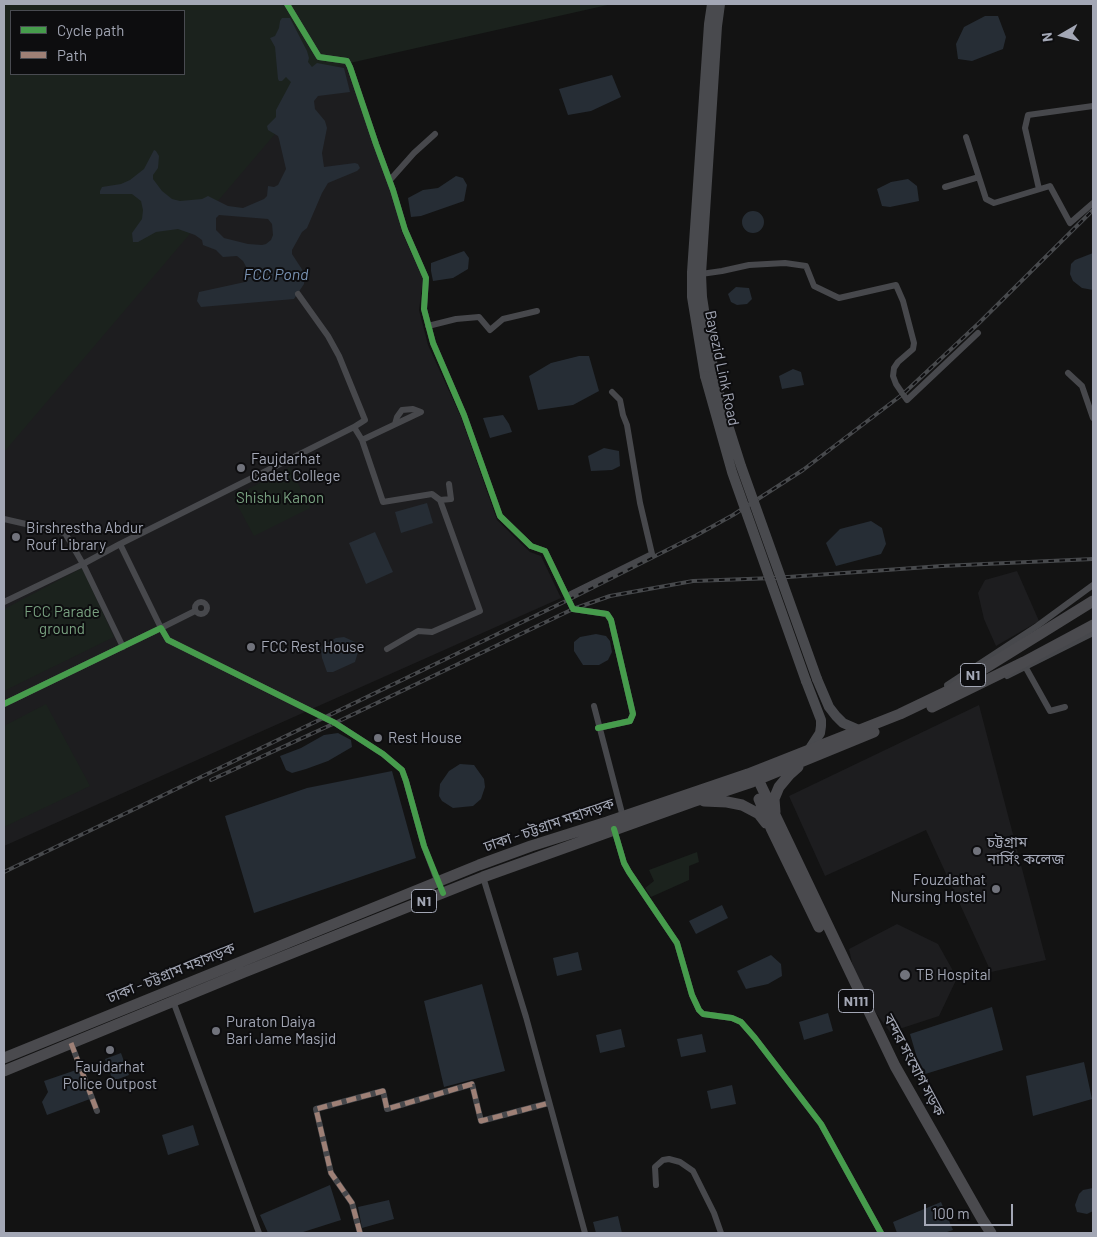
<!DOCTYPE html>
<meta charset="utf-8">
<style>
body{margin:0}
#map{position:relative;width:1097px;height:1237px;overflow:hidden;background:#131313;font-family:Barlow,sans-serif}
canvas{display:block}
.frame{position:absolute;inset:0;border:5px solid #a3a7b5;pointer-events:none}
.legend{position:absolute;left:10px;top:10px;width:175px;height:65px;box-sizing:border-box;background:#0d0d0f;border:1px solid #494b51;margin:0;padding:6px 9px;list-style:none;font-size:15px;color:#a3a7b5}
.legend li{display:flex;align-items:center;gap:10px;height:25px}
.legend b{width:25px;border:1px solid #494b51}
.north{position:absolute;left:1037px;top:10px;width:50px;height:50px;-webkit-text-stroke:4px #0d0d0f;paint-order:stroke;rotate:262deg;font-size:14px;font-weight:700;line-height:20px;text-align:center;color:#a3a7b5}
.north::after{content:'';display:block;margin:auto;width:18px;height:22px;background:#a3a7b5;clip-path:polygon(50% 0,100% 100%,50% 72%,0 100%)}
.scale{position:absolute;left:924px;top:1204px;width:89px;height:22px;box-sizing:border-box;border:2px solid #a3a7b5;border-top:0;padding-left:6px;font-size:15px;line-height:18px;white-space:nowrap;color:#a3a7b5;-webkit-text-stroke:4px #0d0d0f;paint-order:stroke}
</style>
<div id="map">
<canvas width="1097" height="1237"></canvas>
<div class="frame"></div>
<ul class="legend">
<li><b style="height:6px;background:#469c4c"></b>Cycle path</li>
<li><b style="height:6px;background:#9e8076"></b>Path</li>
</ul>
<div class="north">N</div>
<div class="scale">100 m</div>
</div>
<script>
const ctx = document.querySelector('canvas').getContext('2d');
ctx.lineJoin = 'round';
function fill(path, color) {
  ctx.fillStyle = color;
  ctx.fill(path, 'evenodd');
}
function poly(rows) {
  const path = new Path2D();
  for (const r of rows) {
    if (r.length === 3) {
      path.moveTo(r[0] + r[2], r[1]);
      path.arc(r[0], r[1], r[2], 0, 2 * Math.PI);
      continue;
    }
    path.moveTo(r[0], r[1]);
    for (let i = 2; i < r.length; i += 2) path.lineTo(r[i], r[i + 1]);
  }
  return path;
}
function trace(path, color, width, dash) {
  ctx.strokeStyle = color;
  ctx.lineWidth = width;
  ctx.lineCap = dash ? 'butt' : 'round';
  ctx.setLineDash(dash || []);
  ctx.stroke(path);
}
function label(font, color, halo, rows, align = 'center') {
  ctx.font = font + ' Barlow,"Noto Sans Bengali",sans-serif';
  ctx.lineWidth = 4;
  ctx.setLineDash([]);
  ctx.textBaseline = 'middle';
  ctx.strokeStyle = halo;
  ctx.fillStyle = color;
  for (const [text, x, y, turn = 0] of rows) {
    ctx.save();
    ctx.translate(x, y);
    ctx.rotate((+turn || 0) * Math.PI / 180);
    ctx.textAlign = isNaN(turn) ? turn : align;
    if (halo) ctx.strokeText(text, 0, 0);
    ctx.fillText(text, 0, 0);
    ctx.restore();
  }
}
fill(poly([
 [345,63,391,190,402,232,423,279,419,310,428,345,461,417,497,520,530,552,541,556,561,598,4,846,4,190,184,74],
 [1017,571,1039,621,996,646,984,619,978,593,985,580],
 [979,705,1046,960,991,972,926,830,825,876,789,796],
 [897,924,938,944,957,978,939,1016,890,1032,870,1005,854,971,849,949]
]), '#1d1d1f');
fill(poly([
 [4,4,612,4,332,67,4,452],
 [11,11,184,11,184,74,11,74],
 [290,467,310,508,254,536,233,497],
 [82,568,114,637,4,691,4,609],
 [46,704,90,786,4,827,4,726],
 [697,852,699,862,689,866,689,880,651,897,645,888,654,881,649,870]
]), '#1b221d');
fill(poly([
 [985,16,998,16,1006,37,1003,49,972,61,958,59,956,44,964,27],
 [282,18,290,18,307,51,309,58,308,62,312,67,317,63,344,68,350,92,318,96,314,101,315,109,325,121,327,128,322,153,324,167,355,163,358,164,360,168,357,171,328,183,322,193,307,228,302,232,292,250,292,254,305,274,304,284,294,299,201,307,197,301,199,292,245,282,248,279,250,274,243,261,237,256,223,257,216,250,203,245,202,240,195,235,178,229,156,232,138,242,133,242,132,233,142,219,143,210,141,201,132,194,100,194,100,191,102,187,121,184,130,180,144,169,154,150,156,151,159,156,158,168,153,175,153,179,162,191,172,199,180,201,202,199,208,196,228,206,243,208,264,199,267,196,268,186,274,187,278,185,286,169,279,139,278,136,268,130,267,126,276,117,276,110,291,82,286,77,282,81,279,81,278,79,275,47,270,38,275,36,279,28,280,21],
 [219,215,268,219,272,224,273,235,271,240,266,244,262,245,248,244,224,238,216,230,216,218],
 [612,75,621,97,591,111,568,115,559,89],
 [456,176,463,178,467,185,464,201,421,216,411,217,408,198,423,190,438,188],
 [908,179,917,186,919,201,890,207,882,206,877,189,891,182],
 [753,222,11],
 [464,251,469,258,468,269,453,278,433,281,431,271,431,263],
 [1093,253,1093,290,1082,288,1073,281,1070,274,1071,264,1075,260],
 [736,287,749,288,752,299,747,304,737,305,731,302,728,294],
 [579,356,589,356,599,391,573,405,538,410,529,376,551,363],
 [793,369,801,372,804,385,782,389,779,376],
 [503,415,509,424,512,432,490,438,483,418],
 [604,448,619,451,620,466,612,470,591,471,588,456],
 [427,503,433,523,401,533,395,512],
 [871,521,882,528,886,544,881,554,836,566,826,543,840,529],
 [375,532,393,572,366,584,349,543],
 [596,634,606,636,610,641,612,652,608,660,599,665,583,665,574,651,574,642,580,637],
 [344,637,355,642,359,649,355,662,333,672,327,672,322,658,321,650,323,645,336,638],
 [338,733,351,740,352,747,328,761,306,769,292,773,286,770,280,756,301,748,324,735],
 [460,764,474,765,484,779,485,787,481,799,473,806,453,808,442,801,439,796,440,784,449,771],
 [392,771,416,858,254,913,225,816,307,788],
 [722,905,728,918,696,934,689,921],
 [578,952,582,970,557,976,553,958],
 [771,955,781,964,782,976,768,984,746,989,737,971],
 [482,984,505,1071,444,1087,424,1001],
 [992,1007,1003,1050,922,1075,910,1034],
 [828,1013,833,1031,804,1040,799,1022],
 [621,1029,625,1047,600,1053,596,1035],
 [702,1034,706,1052,681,1057,677,1039],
 [121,1053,129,1075,113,1081,105,1059],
 [1084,1062,1092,1099,1033,1116,1026,1076],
 [79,1069,90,1099,47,1115,42,1102,48,1092,44,1081],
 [732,1085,736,1104,711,1109,707,1091],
 [193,1125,199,1145,168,1155,162,1135],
 [330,1185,341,1220,300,1233,268,1233,260,1215],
 [1093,1188,1093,1211,1087,1214,1077,1212,1075,1205,1079,1194,1083,1190],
 [389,1200,394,1219,362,1228,358,1207],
 [941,1202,953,1230,944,1233,897,1233,893,1222],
 [618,1216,622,1233,596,1233,593,1222]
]), '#262d35');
trace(poly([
 [287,4,319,57,347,61,350,67,376,144,393,190,405,230,426,278,424,309,433,343,464,415,500,516,531,546,545,551,573,609,607,614,611,620,633,714,630,721,598,728],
 [966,137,986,199,994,203,1050,186,1070,223,1093,203],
 [390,180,414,153,435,134],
 [945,187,979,177],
 [1039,189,1025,128,1028,115,1093,106],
 [701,274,722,271,749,265,785,263,806,266,814,286,839,298,896,285,903,301,914,343,913,349,898,362,894,368,893,376,896,384,907,400,978,333],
 [298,294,328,336,339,356,365,420,354,427],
 [428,326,456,319,479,317,490,330,503,319,537,311],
 [1068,373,1082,386,1093,418],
 [395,424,397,417,402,410,413,409,421,412],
 [362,440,421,412],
 [440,500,451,499,449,484],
 [4,519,65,533,83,564,4,602],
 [120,544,354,427,362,440,383,502,432,494,440,500,480,611,432,632,418,631,387,649],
 [567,596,652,554,640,503,627,425,623,415,620,400,612,392],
 [201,608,6],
 [123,647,83,564,120,544,161,628,195,611],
 [1026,668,1050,711,1065,707],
 [1007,676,1093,633],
 [948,691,947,685,1037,626,1093,585],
 [4,704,161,628,168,640,335,723,383,754,402,770,406,781,424,846,438,883],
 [594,706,623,817],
 [614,829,624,863,629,872,677,943,692,995,699,1010,703,1014,732,1018,741,1022,755,1038,821,1124,881,1233],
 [483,877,526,1017,585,1233],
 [173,1001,259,1233],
 [71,1043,97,1111],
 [656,1185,655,1167,663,1160,669,1159,680,1162,693,1171,714,1213,721,1233],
 [360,1233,352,1203,331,1173,316,1109,383,1091,387,1109,472,1084,481,1121,549,1103]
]), '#47484c', 6);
trace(poly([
 [714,374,702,297,701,274,717,26,720,4],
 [705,376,692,297,692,272,709,24,712,4],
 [817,679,829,707,836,716,843,723,859,730],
 [806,681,821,720,821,726,820,733,809,750]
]), '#494a4e', 10);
trace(poly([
 [932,707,1024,662,1093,625],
 [755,773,895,1066,982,1219,991,1233],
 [759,799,771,828,819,927],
 [704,801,727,802,742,805,759,814,766,823],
 [775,812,774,799,779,787,789,775,798,767],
 [4,1058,479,865,531,846,607,822,748,774,900,714,948,691,1093,601],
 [4,1071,242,973,483,877,692,802,752,782,874,732]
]), '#4a4a4e', 11);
const rail = poly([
 [211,780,335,723,573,609,610,596,693,581,774,578,942,566,1093,559],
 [4,872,568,600,697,535,733,515,803,470,903,394,979,323,1093,210]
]);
trace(rail, '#47494c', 4);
trace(rail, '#0d0d0f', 2, [5.5]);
trace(poly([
 [714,374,727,422,741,466,817,679],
 [705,376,732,472,806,681]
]), '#494a4e', 10);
trace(poly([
 [71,1043,97,1111],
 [360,1233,352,1203,331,1173,316,1109,383,1091,387,1109,472,1084,481,1121,549,1103]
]), '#9e8076', 5, [10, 5]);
trace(poly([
 [287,4,319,57,347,61,350,67,376,144,393,190,405,230,426,278,424,309,433,343,464,415,500,516,531,546,545,551,573,609,607,614,611,620,633,714,630,721,598,728],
 [4,704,161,628,168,640,335,723,383,754,402,770,406,781,424,846,443,893],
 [614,829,624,863,629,872,677,943,692,995,699,1010,703,1014,732,1018,741,1022,755,1038,821,1124,881,1233]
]), '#469c4c', 6);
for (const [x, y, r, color] of [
 [241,468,5,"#71737c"],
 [16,537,5,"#71737c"],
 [251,647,5,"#71737c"],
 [378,738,5,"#71737c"],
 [977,851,5,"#71737c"],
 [996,889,5,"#71737c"],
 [905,975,6,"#71737c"],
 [216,1031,5,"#71737c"],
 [110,1050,5,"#71737c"]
]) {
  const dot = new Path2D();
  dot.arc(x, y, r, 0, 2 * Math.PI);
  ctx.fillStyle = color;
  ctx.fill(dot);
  trace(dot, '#0d0d0f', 2);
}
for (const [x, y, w] of [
 [973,675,25],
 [424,901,25],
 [856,1001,35]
]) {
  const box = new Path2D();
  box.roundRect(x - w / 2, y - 11.5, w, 23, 4);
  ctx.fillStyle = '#0d0d0f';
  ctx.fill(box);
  trace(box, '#a3a7b5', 1);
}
label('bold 14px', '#a3a7b5', null, [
 ["N1",973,675],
 ["N1",424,901],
 ["N111",856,1001]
]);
label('15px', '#a3a7b5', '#0d0d0f', [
 ["Bayezid Link Road",722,368,78],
 ["ঢাকা - চট্টগ্রাম মহাসড়ক",549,825,-19],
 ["ঢাকা - চট্টগ্রাম মহাসড়ক",171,973,-22],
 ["বন্দর সংযোগ সড়ক",914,1065,62]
]);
label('15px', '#a3a7b5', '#0d0d0f', [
 ["Faujdarhat",251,459],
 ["Cadet College",251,476],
 ["Birshrestha Abdur",26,528],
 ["Rouf Library",26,545],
 ["FCC Rest House",261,647],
 ["Rest House",388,738],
 ["চট্টগ্রাম",987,842],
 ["নার্সিং কলেজ",987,859],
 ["Fouzdathat",986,880,"right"],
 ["Nursing Hostel",986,897,"right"],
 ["TB Hospital",916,975],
 ["Puraton Daiya",226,1022],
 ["Bari Jame Masjid",226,1039],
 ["Faujdarhat",110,1067,"center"],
 ["Police Outpost",110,1084,"center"]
], 'left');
label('15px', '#79a180', '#0d0d0f', [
 ["Shishu Kanon",280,498],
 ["FCC Parade",62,612],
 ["ground",62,629]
]);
label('italic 16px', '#7992b2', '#0d0d0f', [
 ["FCC Pond",276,275]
]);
</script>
